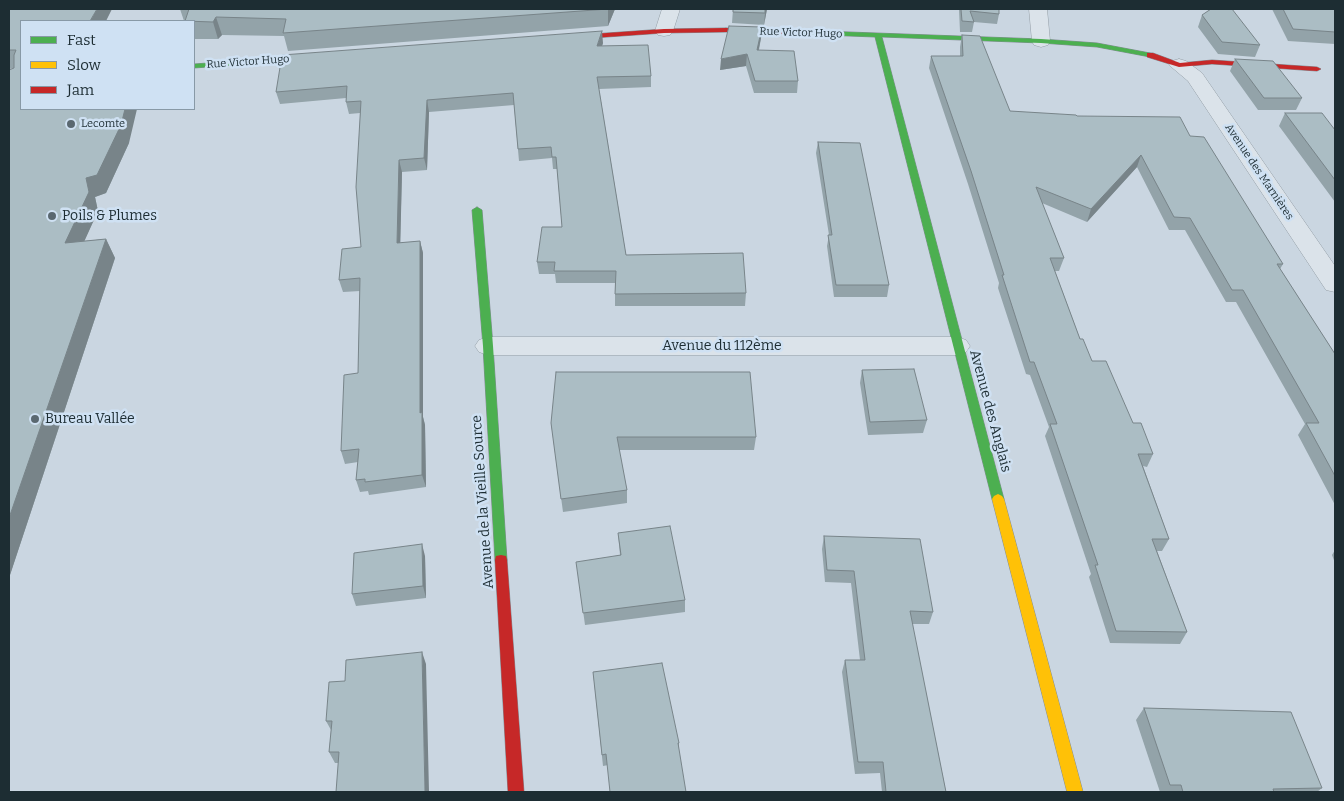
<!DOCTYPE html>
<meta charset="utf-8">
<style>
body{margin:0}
#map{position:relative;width:1344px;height:801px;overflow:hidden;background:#cad6e1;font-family:Bitter,serif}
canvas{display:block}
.frame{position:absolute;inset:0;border:10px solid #1d2d33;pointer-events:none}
.legend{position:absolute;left:20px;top:20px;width:175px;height:90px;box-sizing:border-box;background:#cfe1f3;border:1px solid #8899a6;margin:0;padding:6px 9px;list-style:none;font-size:15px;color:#1d2d33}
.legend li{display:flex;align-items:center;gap:10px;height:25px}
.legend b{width:25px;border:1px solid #8899a6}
</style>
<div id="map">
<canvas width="1344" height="801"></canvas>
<div class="frame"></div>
<ul class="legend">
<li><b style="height:6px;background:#4caf50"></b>Fast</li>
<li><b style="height:6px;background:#ffc107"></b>Slow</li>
<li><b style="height:6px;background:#c62828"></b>Jam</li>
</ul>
</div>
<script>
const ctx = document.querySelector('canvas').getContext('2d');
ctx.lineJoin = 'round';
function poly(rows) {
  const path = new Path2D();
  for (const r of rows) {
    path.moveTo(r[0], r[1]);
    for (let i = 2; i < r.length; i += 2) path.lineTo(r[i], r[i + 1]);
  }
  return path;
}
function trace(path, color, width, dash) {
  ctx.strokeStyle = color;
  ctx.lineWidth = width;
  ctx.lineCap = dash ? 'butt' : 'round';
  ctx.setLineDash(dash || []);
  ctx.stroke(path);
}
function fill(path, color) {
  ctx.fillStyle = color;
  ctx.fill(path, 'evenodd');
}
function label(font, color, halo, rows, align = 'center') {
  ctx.font = font + ' Bitter,serif';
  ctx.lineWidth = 5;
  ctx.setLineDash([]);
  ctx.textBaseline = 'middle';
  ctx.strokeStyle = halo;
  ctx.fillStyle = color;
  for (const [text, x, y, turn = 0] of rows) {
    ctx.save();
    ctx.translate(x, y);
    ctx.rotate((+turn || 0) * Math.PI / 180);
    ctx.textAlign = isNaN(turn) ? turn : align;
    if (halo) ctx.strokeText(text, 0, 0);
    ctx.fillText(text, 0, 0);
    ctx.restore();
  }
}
const street = poly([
 [662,9,680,9,673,31,670,35,664,36,658,35,655,31,662,9],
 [1029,9,1047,9,1050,41,1048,45,1041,47,1034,45,1032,41,1029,9],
 [1179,59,1186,61,1202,73,1335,266,1335,292,1326,290,1188,81,1169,65,1172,61,1179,59],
 [488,337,957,337,966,340,970,346,966,352,957,355,488,355,479,352,475,346,479,340,488,337]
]);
const fast = poly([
 [794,30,1041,39,1097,43,1150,53,1154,55,1150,57,1097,47,1041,43,882,37,1004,499,1002,502,994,502,992,499,875,37,797,34,793,32,794,30],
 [319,55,322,55,322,59,194,68,194,64,319,55],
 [477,207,482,210,493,346,507,560,506,564,501,565,496,564,495,560,483,346,472,210,477,207]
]);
const slow = poly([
 [998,494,1002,496,1004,499,1083,792,1067,792,992,499,994,496,998,494]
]);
const jam = poly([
 [726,28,797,30,801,32,797,34,726,32,664,33,564,40,560,38,564,36,664,29,726,28],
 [1147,53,1153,53,1180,63,1212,60,1317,67,1321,69,1317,71,1212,64,1179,67,1147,57,1147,53],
 [501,555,506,556,507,560,524,792,508,792,495,560,496,556,501,555]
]);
trace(street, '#949ea6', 1);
trace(fast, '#848e95', 1);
trace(slow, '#848e95', 1);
trace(jam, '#848e95', 1);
fill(street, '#dbe3ea');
fill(fast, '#4caf50');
fill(slow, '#ffc107');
fill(jam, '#c62828');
fill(poly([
 [9,9,21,21,129,143,106,193,95,197,98,211,84,241,106,239,115,258,9,578,14,68,9,69],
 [180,9,615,9,608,26,288,51,284,36,222,35,218,39,194,39,194,21,184,21],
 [733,9,767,9,764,25,732,23],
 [959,9,999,9,999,14,997,24,974,22,972,32,960,32],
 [1272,9,1335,9,1335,44,1288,41],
 [1202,15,1260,45,1255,57,1218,54,1198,27],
 [762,27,761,38,759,50,798,81,797,93,754,93,746,66,720,70],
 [962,35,1010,111,1077,116,1190,136,1283,264,1280,269,1335,354,1335,505,1298,435,1305,424,1236,302,1226,302,1185,230,1169,230,1137,167,1087,222,1042,203,1064,258,1059,271,1055,271,1080,339,1092,361,1153,454,1147,467,1143,466,1169,539,1162,551,1157,551,1187,632,1180,644,1110,643,1089,577,1091,574,1045,436,1049,427,1030,375,1026,374,998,288,999,283,968,184,929,68,931,56,960,56,960,47],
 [603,43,602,46,651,76,651,87,599,89,626,255,746,293,745,306,615,306,615,283,556,283,555,274,539,274,537,262,562,227,557,169,553,169,552,158,519,161,514,105,429,112,427,170,402,172,400,243,420,241,423,253,423,417,425,425,426,487,369,495,368,491,360,492,356,480,358,462,345,464,341,451,358,373,360,291,343,292,339,280,361,247,360,113,349,114,346,102,346,98,280,104,276,92],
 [1235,59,1302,98,1296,110,1258,110,1230,71],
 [1285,113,1335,130,1335,202,1279,126],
 [818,142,889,285,887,297,834,297,827,246,829,235,816,153],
 [862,370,927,420,923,433,868,435,860,383],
 [551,423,756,437,754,450,619,450,627,490,627,503,563,512],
 [618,533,685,600,685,612,585,625,578,574,620,555],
 [824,536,933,612,929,624,912,624,946,792,882,792,880,773,855,774,842,672,845,660,860,660,851,583,825,582,822,549],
 [1335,550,1335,563,1332,555],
 [425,556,426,598,356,606,352,594],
 [426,664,338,763,335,763,329,752,331,730,326,721,345,681],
 [593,672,679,743,679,752,603,766],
 [1144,708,1322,788,1317,792,1160,792,1136,720]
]), '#93a3a9');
fill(poly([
 [97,9,112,9,106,21,90,21],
 [608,9,615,9,608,26],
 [765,9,767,9,764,25,765,13],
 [216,17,222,35,218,39,213,22],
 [762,27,761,38,756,62,757,50],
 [602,31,603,43,598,58,597,46],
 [747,54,746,66,720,70,721,59],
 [427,100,429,112,427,170,424,158],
 [125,109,137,109,129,143,106,193,95,197,98,211,75,262,65,243,86,178],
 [1141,155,1137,167,1087,222,1091,209],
 [399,160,402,172,400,256,397,243],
 [106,239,115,258,9,578,9,518],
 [420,241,423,253,423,417,425,425,426,487,422,475,420,413],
 [422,544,425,556,426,598,423,586],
 [422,652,426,664,429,792,425,792]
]), '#788489');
const building = poly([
 [9,9,97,9,90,21,21,21,21,109,125,109,121,125,97,175,86,178,89,192,65,243,106,239,9,518,9,70,14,68,14,55,16,50,9,50,9,9],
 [189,9,608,9,283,33,286,19,216,17,213,22,185,21,189,9],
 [733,9,765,9,765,13,733,12,733,9],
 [961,9,999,9,999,14,970,11,974,22,962,21,961,9],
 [1211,9,1232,9,1260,45,1222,42,1202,15,1211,9],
 [1283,9,1335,9,1335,32,1293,29,1283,9],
 [729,26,762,27,757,50,794,51,798,81,755,81,747,54,721,59,729,26],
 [602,31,597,46,648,45,651,76,597,77,626,255,743,253,746,293,615,294,616,271,554,271,555,262,537,262,542,227,562,227,556,157,552,157,551,147,518,149,513,93,427,100,424,158,399,160,397,243,420,241,420,413,422,412,422,475,365,482,365,479,356,480,359,449,341,451,344,375,358,373,360,278,339,280,342,249,361,247,356,187,361,101,346,102,347,86,276,92,282,55,602,31],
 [962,35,980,36,1010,111,1076,115,1077,116,1180,117,1190,136,1204,137,1283,264,1277,264,1335,354,1335,476,1306,423,1319,423,1243,290,1232,290,1190,218,1174,217,1141,155,1091,209,1036,187,1064,258,1050,258,1080,339,1083,339,1092,361,1106,361,1133,423,1141,423,1153,454,1138,454,1169,539,1152,539,1187,632,1116,631,1095,565,1098,565,1050,424,1057,424,1034,362,1030,362,1002,275,1004,275,971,171,931,56,963,56,962,35],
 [1235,59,1273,61,1302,98,1264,98,1235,59],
 [1285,113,1322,113,1335,130,1335,180,1285,113],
 [818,142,860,143,889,285,836,285,828,235,832,235,818,142],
 [914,369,927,420,870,422,862,370,914,369],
 [556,372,750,372,756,437,617,437,627,490,561,499,551,423,556,372],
 [670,526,685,600,583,613,576,562,621,555,618,533,670,526],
 [824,536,920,539,933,612,910,611,946,792,886,792,883,762,858,762,845,660,865,660,854,571,827,570,824,536],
 [422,544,423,586,352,594,354,553,422,544],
 [422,652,425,792,336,792,339,752,329,752,332,721,326,721,329,682,345,681,346,660,422,652],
 [662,663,679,743,678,743,686,792,610,792,606,754,602,755,593,672,662,663],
 [1144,708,1291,712,1322,788,1273,789,1274,792,1183,792,1181,785,1170,785,1144,708]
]);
fill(building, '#abbdc4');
trace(building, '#788489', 1);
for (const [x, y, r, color] of [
 [71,124,5,"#5a6870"],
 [52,216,5,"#5a6870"],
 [35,419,5,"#5a6870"]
]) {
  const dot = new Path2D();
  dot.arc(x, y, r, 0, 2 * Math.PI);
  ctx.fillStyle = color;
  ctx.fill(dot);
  trace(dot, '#cfe1f3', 2);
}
label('11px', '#1d2d33', '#cfe1f3', [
 ["Rue Victor Hugo",801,33,2],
 ["Rue Victor Hugo",248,62,-4],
 ["Avenue des Marnières",1259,172,56]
]);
label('11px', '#1d2d33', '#cfe1f3', [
 ["Lecomte",81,124]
], 'left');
label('14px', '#1d2d33', '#cfe1f3', [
 ["Poils & Plumes",62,216],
 ["Bureau Vallée",45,419]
], 'left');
label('14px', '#1d2d33', '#cfe1f3', [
 ["Avenue du 112ème",722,346],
 ["Avenue des Anglais",990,411,75],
 ["Avenue de la Vieille Source",483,502,-94]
]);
</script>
